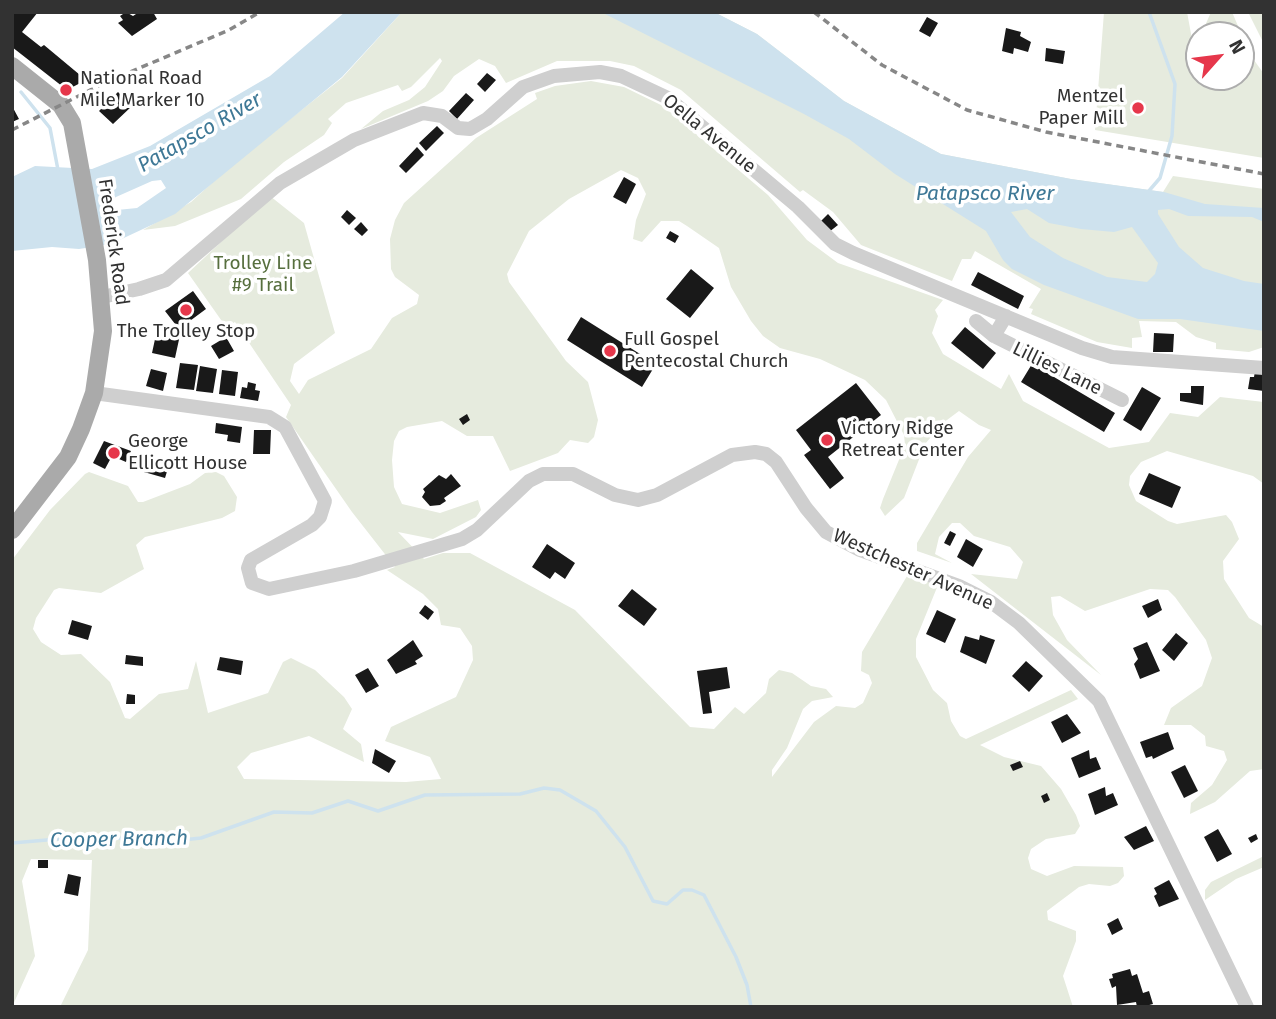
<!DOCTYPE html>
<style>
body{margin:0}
#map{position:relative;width:1276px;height:1019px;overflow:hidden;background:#fff;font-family:"Fira Sans",sans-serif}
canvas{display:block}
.frame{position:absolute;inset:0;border:14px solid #323232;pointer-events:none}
.north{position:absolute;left:1185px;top:21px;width:70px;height:70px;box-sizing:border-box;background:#fff;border:2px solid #adadad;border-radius:50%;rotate:62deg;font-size:19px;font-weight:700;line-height:28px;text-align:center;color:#323232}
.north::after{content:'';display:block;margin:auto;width:24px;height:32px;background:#e6374b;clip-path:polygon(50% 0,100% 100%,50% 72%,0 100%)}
</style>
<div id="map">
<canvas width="1276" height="1019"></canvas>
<div class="frame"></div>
<div class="north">N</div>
</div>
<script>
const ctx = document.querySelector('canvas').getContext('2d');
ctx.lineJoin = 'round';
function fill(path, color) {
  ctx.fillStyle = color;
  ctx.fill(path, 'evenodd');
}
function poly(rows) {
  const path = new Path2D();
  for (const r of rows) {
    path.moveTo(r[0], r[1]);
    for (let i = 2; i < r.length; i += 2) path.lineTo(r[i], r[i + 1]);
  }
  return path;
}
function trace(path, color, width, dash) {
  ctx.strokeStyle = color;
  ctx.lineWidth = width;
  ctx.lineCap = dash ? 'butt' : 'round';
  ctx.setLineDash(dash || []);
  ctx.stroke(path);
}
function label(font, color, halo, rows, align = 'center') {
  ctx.font = font + ' "Fira Sans",sans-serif';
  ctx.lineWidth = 7;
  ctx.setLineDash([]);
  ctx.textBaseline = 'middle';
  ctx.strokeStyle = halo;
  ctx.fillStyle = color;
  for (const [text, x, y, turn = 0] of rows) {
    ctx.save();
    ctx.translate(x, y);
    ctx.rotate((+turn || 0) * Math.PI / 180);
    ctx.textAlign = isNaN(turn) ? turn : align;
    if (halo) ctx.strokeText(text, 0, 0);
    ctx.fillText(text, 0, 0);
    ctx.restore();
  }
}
fill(poly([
 [402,12,714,12,757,34,844,101,941,154,1071,179,1163,192,1173,176,1264,189,1264,347,1249,352,1216,349,1216,343,1196,337,1176,322,1139,321,1142,337,1132,338,1132,348,1097,342,1031,314,1033,309,1029,308,1041,289,975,251,971,259,962,259,952,281,861,245,833,212,803,190,800,192,681,90,634,66,610,61,557,61,506,83,495,66,479,59,454,76,443,91,428,101,361,129,383,111,409,100,425,87,442,61,440,58,411,87,402,91,398,85,346,103,328,119,332,123,324,135,284,162,241,199,175,226,143,230,191,202,233,164,342,78],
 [1104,12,1187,12,1194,50,1199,40,1199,77,1241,77,1241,35,1201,35,1211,12,1232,12,1241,33,1241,42,1264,74,1264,158,1095,130],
 [1248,12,1264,12,1264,44],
 [591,81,624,87,663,106,768,195,807,240,838,263,943,300,935,310,938,316,932,333,943,354,1001,389,1009,374,1023,401,1109,448,1149,442,1170,413,1198,417,1220,397,1264,402,1264,484,1253,476,1167,451,1141,462,1130,476,1129,485,1136,501,1168,521,1177,524,1226,515,1232,522,1239,539,1223,561,1224,579,1249,618,1264,627,1264,769,1250,771,1215,802,1190,814,1191,803,1212,785,1227,760,1224,751,1206,746,1205,736,1191,725,1164,725,1171,708,1202,686,1212,658,1206,640,1175,597,1168,590,1150,589,1085,611,1060,596,1051,597,1053,615,1067,640,1101,675,971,574,1017,579,1023,562,1010,547,974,536,960,523,952,523,939,537,935,554,952,563,917,551,917,543,968,457,991,430,979,425,959,411,943,423,925,444,904,498,885,516,880,508,883,499,905,445,904,435,886,400,865,380,820,359,780,348,763,336,751,321,731,287,719,248,687,226,679,221,661,221,642,242,633,239,636,220,646,194,638,178,621,170,569,199,529,231,507,274,509,282,566,361,588,382,598,420,594,437,588,443,570,440,558,453,510,471,493,436,467,436,442,421,407,427,399,431,394,441,392,460,394,487,402,504,440,513,478,500,481,510,476,517,433,539,398,532,424,559,443,553,470,553,575,610,690,727,714,729,735,707,744,714,766,693,769,679,779,670,792,673,811,686,826,689,833,697,812,701,803,709,787,748,772,770,772,777,814,722,836,706,855,708,863,703,872,683,869,675,861,671,862,652,910,571,938,585,916,639,916,657,933,690,947,703,951,721,960,736,966,739,1071,690,1078,699,980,745,1004,757,1041,766,1061,789,1076,815,1080,826,1075,834,1046,839,1031,849,1028,858,1031,869,1047,876,1074,866,1123,867,1124,876,1118,883,1110,886,1089,884,1079,887,1047,911,1048,920,1076,931,1076,941,1063,976,1073,1007,60,1007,88,950,92,860,31,859,22,881,35,956,12,1007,12,560,50,510,85,474,89,472,128,486,138,502,143,502,190,484,205,473,216,472,224,476,237,497,235,511,222,518,145,537,136,545,144,569,101,593,59,588,54,590,36,618,33,629,41,642,61,655,81,654,110,682,125,718,130,719,159,694,188,689,196,661,208,713,268,693,283,662,291,658,315,670,344,697,352,709,343,729,361,744,364,762,309,736,251,753,237,767,244,779,406,782,441,779,430,757,385,741,391,727,456,697,473,660,472,646,460,628,441,625,438,609,423,594,387,570,395,567,352,512,286,417,291,405,235,322,226,327,188,273,270,196,304,223,335,333,294,364,290,381,299,394,308,380,371,349,392,318,417,304,419,295,395,277,391,269,390,239,395,220,404,203,476,138,537,99,535,93,555,86],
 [1264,856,1264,867,1236,879,1205,900,1205,890,1211,882]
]), '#e6ebde');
fill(poly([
 [345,12,402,12,342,77,175,214,111,244,79,249,52,247,12,251,12,177,35,166,92,169,150,146,270,76],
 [161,180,166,188,137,208,117,210,107,204,116,197,152,181],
 [601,12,714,12,757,34,844,101,941,154,1071,179,1164,192,1205,204,1264,208,1264,222,1252,217,1188,216,1169,209,1158,210,1158,214,1179,247,1203,268,1244,281,1264,284,1264,331,1180,319,1138,319,1044,285,1012,269,1003,260,986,231,895,174,849,139,804,114],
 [1027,209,1049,223,1081,229,1114,232,1132,227,1158,263,1155,274,1147,282,1107,277,1063,258,1030,237,1011,212]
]), '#cee2ee');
trace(poly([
 [21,92,50,128,58,170],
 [1148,192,1160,178,1172,136,1175,84,1149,12],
 [12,843,93,836,164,842,201,838,274,812,312,813,348,801,378,811,425,795,520,794,544,788,560,790,596,811,625,847,653,901,667,904,683,890,692,890,704,895,736,957,747,985,751,1007]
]), '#cee2ee', 3.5);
fill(poly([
 [12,12,38,12,22,32,41,47,44,45,86,80,67,90,12,47],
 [126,12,133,16,139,12,153,12,157,19,132,36,118,23,123,20,120,16],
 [927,17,938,23,930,37,919,31],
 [1006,28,1021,32,1020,36,1031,42,1028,52,1014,48,1013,54,1002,51],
 [1046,48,1065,51,1063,64,1045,61],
 [487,73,496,80,485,92,477,84],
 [118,92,132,106,113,124,99,111],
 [466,93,474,100,457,119,449,111],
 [12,106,19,119,12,122],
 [437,126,444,133,426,151,419,143],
 [417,147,424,155,406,173,399,166],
 [624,177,636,184,626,204,613,197],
 [347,210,356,218,349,225,341,217],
 [828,214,838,225,829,232,820,222],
 [361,222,368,230,362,236,354,229],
 [670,231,679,236,675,243,666,238],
 [691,269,714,288,690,318,666,299],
 [978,272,1024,296,1018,309,971,285],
 [193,291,206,309,179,329,165,311],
 [581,317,656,364,642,387,567,340],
 [965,327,996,353,983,369,951,343],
 [157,330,180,335,175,358,152,353],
 [1154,333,1174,334,1173,352,1153,352],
 [226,337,234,351,219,359,211,346],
 [180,363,198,365,194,390,176,388],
 [1032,364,1115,413,1104,432,1021,382],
 [200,366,217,369,213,393,196,391],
 [151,369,167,373,163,391,146,386],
 [222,370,238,372,235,396,219,394],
 [1255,371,1264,372,1264,391,1248,389,1250,377,1254,377],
 [248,382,256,384,255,390,260,391,258,401,240,398,242,387,247,388],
 [856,383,881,415,828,457,844,478,830,489,804,455,811,450,796,430],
 [1191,386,1204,386,1203,405,1180,401,1180,393,1191,393],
 [1142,387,1161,398,1141,431,1123,420],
 [467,414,470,420,463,425,459,419],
 [216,423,242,427,240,443,227,441,228,435,215,433],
 [254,430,271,430,270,454,253,454],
 [104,441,131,451,126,462,112,456,105,469,93,463],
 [148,459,169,465,165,478,144,472],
 [1149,473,1181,487,1172,508,1139,494],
 [451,474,461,486,444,498,446,501,440,505,430,506,422,497,425,492,423,489,439,475,446,479],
 [950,531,956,534,950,546,944,543],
 [966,539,983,549,973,567,957,557],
 [547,544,575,563,565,579,555,572,550,579,532,567],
 [632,589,657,609,644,626,618,606],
 [1158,599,1162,610,1148,618,1142,606],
 [425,605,434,612,428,620,419,613],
 [937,610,956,619,945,643,926,634],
 [72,620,92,626,88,640,68,634],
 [1176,633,1188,643,1174,661,1162,650],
 [980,635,995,640,986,664,960,652,965,636,979,640],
 [413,640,423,656,415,661,417,664,396,674,387,660],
 [1147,642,1160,671,1140,679,1134,664,1138,659,1133,648],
 [126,655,143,657,143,666,125,664],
 [220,657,243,661,241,675,217,670],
 [1026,661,1043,676,1029,692,1012,676],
 [727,667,730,688,709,692,712,713,703,714,697,671],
 [368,668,379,686,366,693,355,675],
 [127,694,135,695,135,704,126,704],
 [1067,714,1081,733,1062,743,1051,722],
 [1168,732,1174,749,1153,759,1152,756,1146,758,1140,742],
 [375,749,396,761,389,773,372,763],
 [1089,750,1090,759,1096,757,1101,769,1079,778,1071,758],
 [1020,761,1023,767,1013,771,1010,765],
 [1185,765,1198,791,1184,798,1171,772],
 [1105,787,1106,796,1113,793,1118,805,1095,815,1088,794],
 [1047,793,1050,800,1044,803,1041,796],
 [1146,826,1154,841,1134,850,1124,837],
 [1218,829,1232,854,1217,862,1204,837],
 [1256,834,1258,839,1251,843,1248,838],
 [38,860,48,860,48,868,38,868],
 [68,874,81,877,78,896,64,893],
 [1169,880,1179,899,1159,907,1154,896,1157,894,1154,888],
 [1118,918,1123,929,1112,935,1107,924],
 [1130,969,1132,976,1137,974,1143,993,1149,991,1153,1004,1142,1007,1137,1007,1136,1002,1117,1005,1116,986,1112,988,1109,979,1113,978,1112,974]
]), '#191919');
trace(poly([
 [102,297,139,289,166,280,280,183,354,140,423,113,442,116,458,128,470,129,487,119,523,87,554,76,600,72,621,76,668,98,798,207,835,244,853,253,1082,348,1112,357,1264,368],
 [1006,316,994,336,1122,400],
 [976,321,994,336],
 [94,393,269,417,285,427,325,501,320,517,312,525,251,560,248,568,252,583,269,589,354,571,462,539,477,530,529,481,543,474,573,474,615,495,638,500,657,495,732,455,755,452,766,454,776,462,806,508,826,532,860,550,959,586,991,602,1019,623,1099,701,1247,1007]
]), '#cfcfcf', 14);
trace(poly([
 [12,66,61,105,72,123,97,260,103,331,94,393,81,429,68,457,12,530]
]), '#aaa', 18);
trace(poly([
 [814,12,882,65,967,110,1046,132,1264,174],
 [12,130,102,84,229,30,260,12]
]), '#878787', 3.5, [7, 5]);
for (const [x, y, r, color] of [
 [66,90,7,"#e6374b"],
 [1138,108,7,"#e6374b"],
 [186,310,7,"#e6374b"],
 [610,351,7,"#e6374b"],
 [827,440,7,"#e6374b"],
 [114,453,7,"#e6374b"]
]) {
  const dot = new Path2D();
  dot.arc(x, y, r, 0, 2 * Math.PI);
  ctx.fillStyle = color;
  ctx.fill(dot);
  trace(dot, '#fff', 2.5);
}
label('19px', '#323232', '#fff', [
 ["National Road",80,79],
 ["Mile Marker 10",80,101],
 ["Mentzel",1124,97,"right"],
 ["Paper Mill",1124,119,"right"],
 ["The Trolley Stop",186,332,"center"],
 ["Full Gospel",624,340],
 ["Pentecostal Church",624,362],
 ["Victory Ridge",841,429],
 ["Retreat Center",841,451],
 ["George",128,442],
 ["Ellicott House",128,464]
], 'left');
label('19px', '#323232', '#fff', [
 ["Oella Avenue",709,134,39],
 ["Frederick Road",113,242,82],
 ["Lillies Lane",1057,369,26],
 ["Westchester Avenue",913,570,24]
]);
label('19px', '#576f3e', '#fff', [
 ["Trolley Line",263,264],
 ["#9 Trail",263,286]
]);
label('italic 21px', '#3e7896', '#fff', [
 ["Patapsco River",200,133,-30],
 ["Patapsco River",985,194],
 ["Cooper Branch",119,840,-1]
]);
</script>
